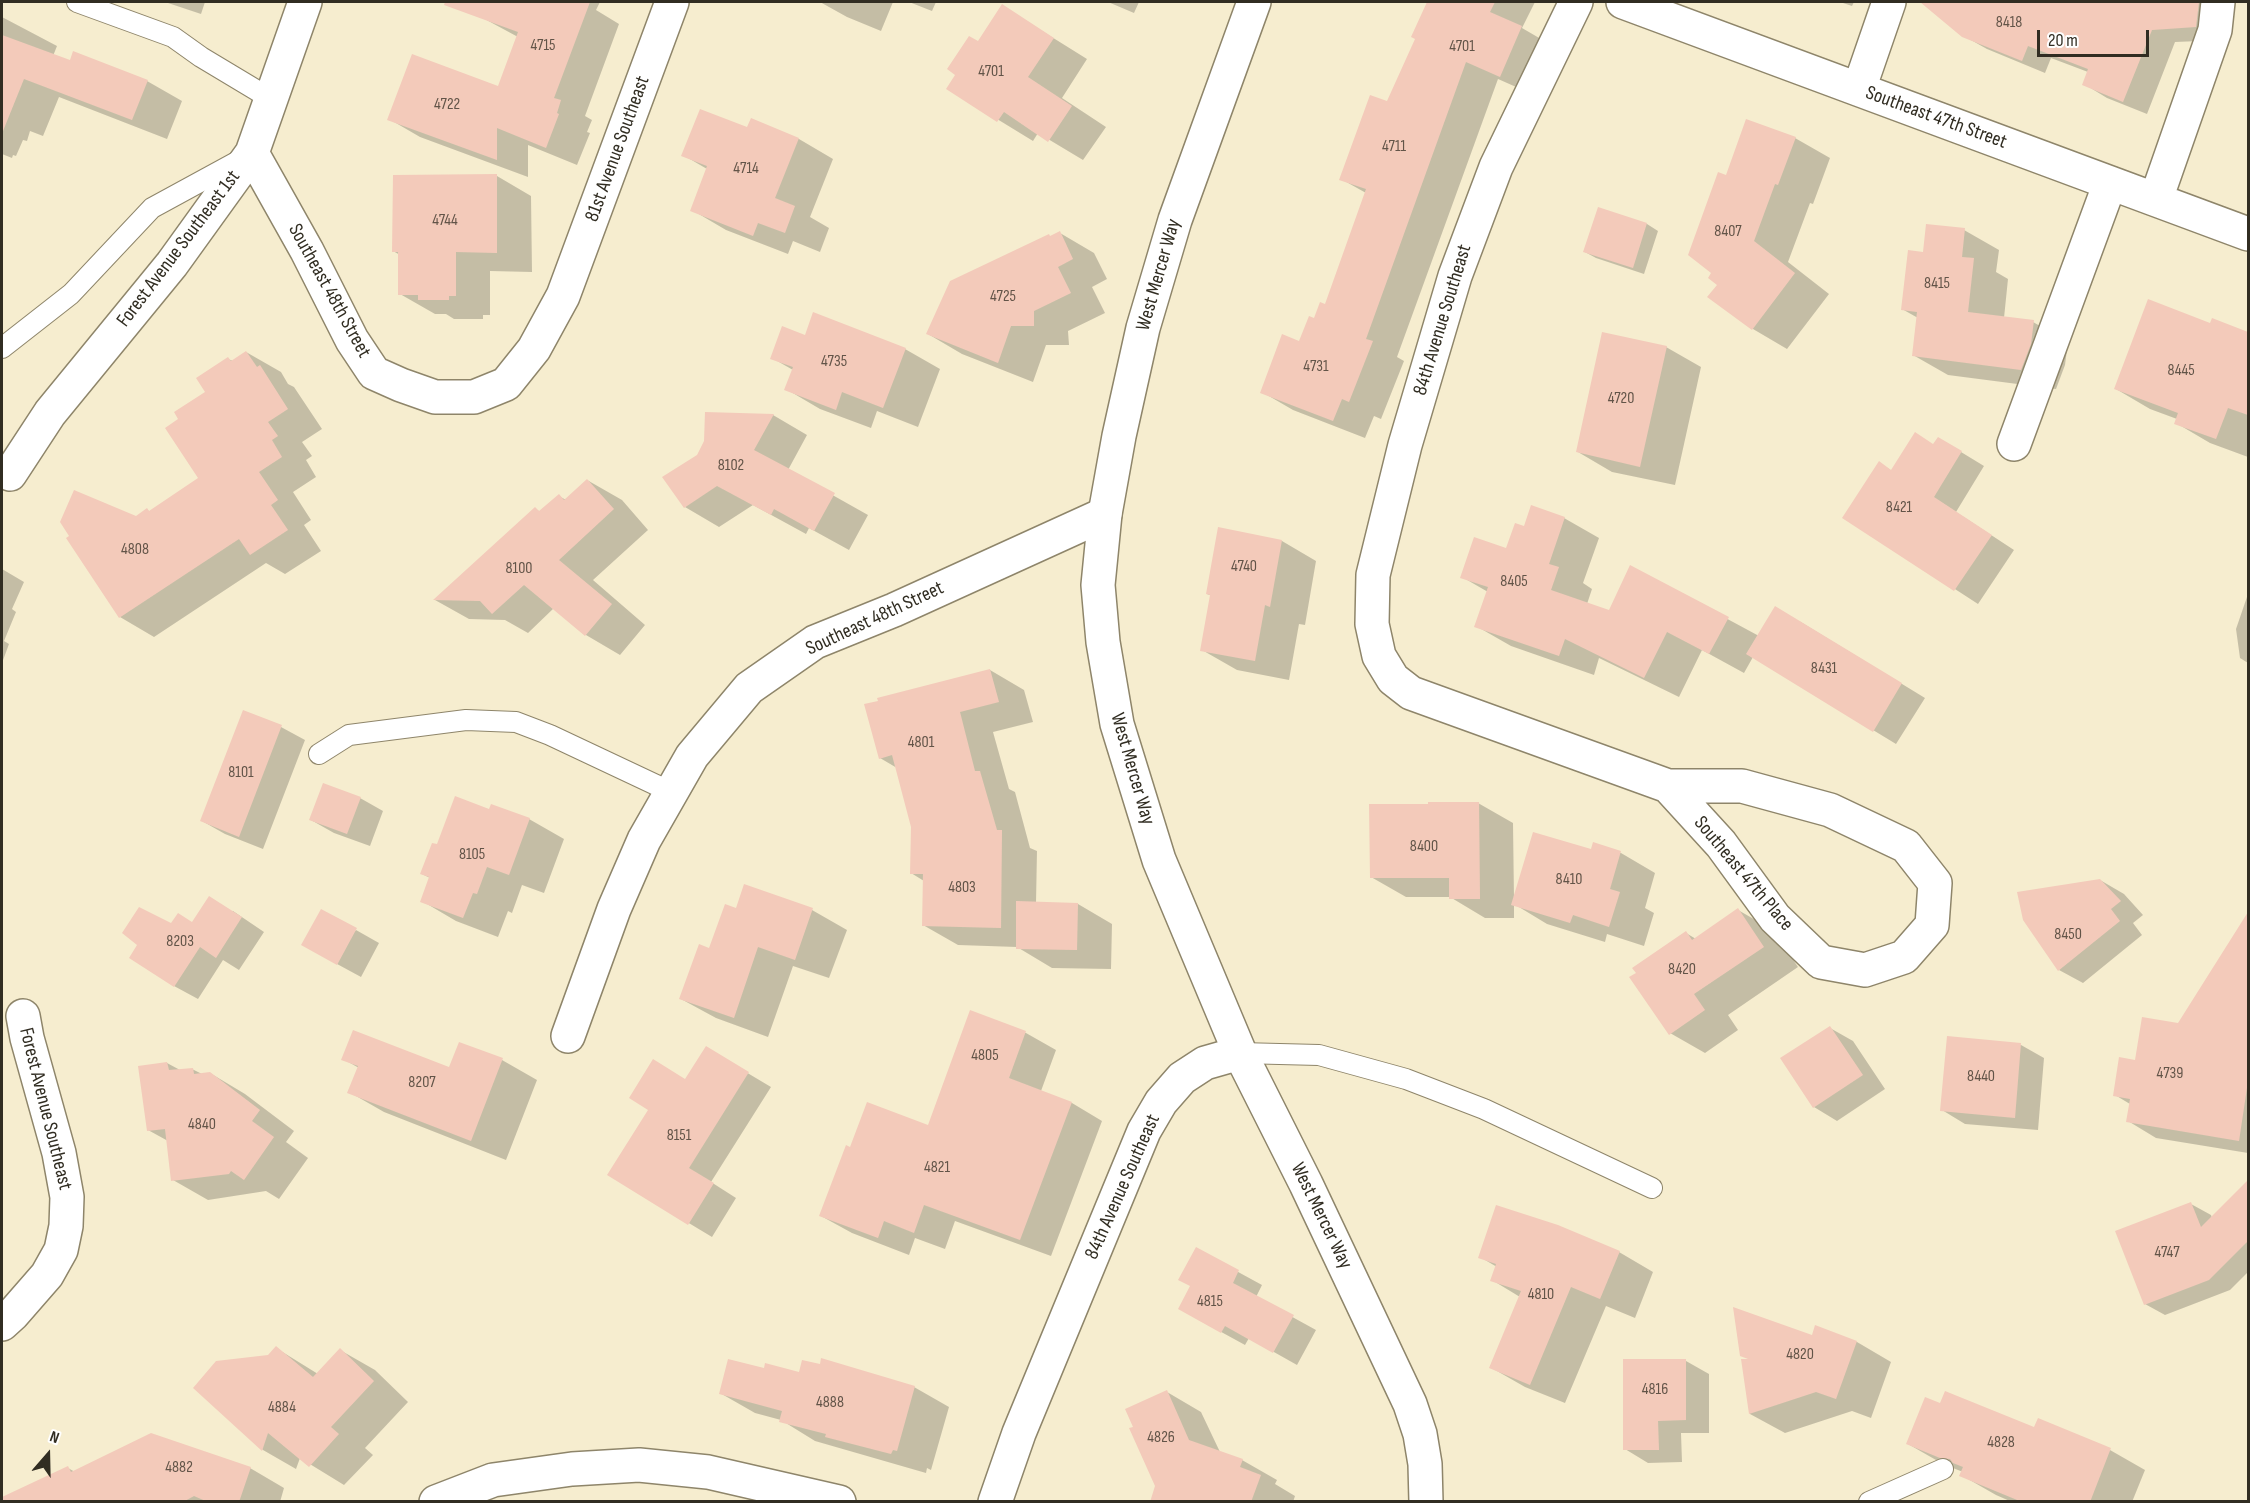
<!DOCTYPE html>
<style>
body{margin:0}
#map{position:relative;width:2250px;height:1503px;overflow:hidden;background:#f6edcf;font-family:"Sofia Sans Condensed",sans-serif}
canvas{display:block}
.frame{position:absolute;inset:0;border:3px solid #312d22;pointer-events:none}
.north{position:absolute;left:18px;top:1425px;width:60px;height:60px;-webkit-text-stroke:4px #fff;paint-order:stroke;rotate:20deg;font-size:16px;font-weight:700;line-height:24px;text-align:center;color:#312d22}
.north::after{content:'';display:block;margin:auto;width:21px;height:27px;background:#312d22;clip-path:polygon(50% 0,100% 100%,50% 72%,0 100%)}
.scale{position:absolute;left:2037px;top:30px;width:112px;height:27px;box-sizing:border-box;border:3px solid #312d22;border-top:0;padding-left:8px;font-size:18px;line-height:21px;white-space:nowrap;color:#312d22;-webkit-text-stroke:4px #fff;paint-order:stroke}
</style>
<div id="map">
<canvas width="2250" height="1503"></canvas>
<div class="frame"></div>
<div class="north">N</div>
<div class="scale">20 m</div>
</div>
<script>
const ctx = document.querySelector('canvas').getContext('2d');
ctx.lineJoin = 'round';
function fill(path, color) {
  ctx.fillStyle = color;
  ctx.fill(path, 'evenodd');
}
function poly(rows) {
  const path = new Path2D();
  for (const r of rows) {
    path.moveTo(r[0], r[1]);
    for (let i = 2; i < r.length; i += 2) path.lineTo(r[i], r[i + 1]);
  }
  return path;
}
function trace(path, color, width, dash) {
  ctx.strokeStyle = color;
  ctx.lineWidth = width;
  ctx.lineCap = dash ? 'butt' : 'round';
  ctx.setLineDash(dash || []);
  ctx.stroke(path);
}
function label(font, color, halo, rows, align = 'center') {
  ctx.font = font + ' "Sofia Sans Condensed",sans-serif';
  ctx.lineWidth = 4.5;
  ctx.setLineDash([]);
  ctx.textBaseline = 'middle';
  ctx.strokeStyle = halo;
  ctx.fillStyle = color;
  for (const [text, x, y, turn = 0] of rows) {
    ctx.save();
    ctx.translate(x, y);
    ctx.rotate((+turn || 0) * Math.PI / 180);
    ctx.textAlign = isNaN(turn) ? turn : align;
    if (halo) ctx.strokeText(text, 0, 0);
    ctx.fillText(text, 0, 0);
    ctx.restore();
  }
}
fill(poly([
 [165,2,205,2,201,14],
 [484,2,600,2,596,10,619,24,585,116,592,120,587,132,590,133,577,165,528,145,528,177,420,137,389,119,499,88,518,37,481,17,487,3],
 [820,2,893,2,881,31,847,17],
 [909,2,936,2,932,11],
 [1108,2,1139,2,1134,13],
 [1428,2,1535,2,1522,28,1553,46,1532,94,1498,79,1397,357,1404,361,1381,419,1374,416,1365,438,1293,410,1262,392,1326,306,1366,193,1341,179,1388,102,1417,39,1413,37],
 [1840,2,1854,2,1852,6],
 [1932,2,2080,2,2105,10,2108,2,2201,2,2200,41,2175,42,2147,114,2107,98,2084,84,2088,72,2051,58,2045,73,1987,49,1962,35,1928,6],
 [1002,6,1087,59,1062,98,1106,127,1083,160,1038,133,1033,141,948,89],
 [2,17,57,46,53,56,71,62,147,81,182,101,167,139,59,97,43,136,30,131,27,141,23,140,16,156,13,155,12,158,2,154],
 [751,120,799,139,833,159,810,217,829,228,820,252,793,241,788,254,726,230,692,210,707,169,683,155,748,129],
 [1795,138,1830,158,1813,204,1810,203,1788,262,1829,294,1787,349,1753,329,1719,285,1713,273,1727,177],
 [497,176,531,196,532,272,490,271,490,315,483,315,483,319,454,319,446,314,435,314,400,294,400,255,393,251],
 [1599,209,1647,224,1658,231,1644,274,1596,258,1585,252],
 [1964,230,1999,250,1996,272,2008,279,2004,318,2033,322,2068,342,2065,365,2056,389,1948,375,1913,355,1918,318,1902,309,1924,253],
 [1060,233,1094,253,1107,279,1092,287,1105,313,1068,331,1069,345,1046,345,1033,382,962,354,928,334,1051,237],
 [2213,320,2248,333,2248,457,2210,443,2176,423,2177,419,2150,409,2116,389,2211,325],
 [806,337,905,349,940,369,918,427,877,411,871,428,820,409,786,389,793,370,772,358],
 [1666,347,1701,367,1675,485,1612,472,1578,452],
 [246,352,281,372,288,384,294,387,322,429,302,442,312,456,306,460,316,477,293,492,311,520,304,525,321,551,285,574,266,563,154,637,120,617,136,518,147,510,151,512,200,478,180,420,207,392,228,359,233,361],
 [773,415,807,435,788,470,868,515,849,550,809,528,806,534,753,505,719,527,685,507],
 [1934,445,1961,452,1984,466,1956,512,2014,550,1978,604,1844,517,1880,463,1892,471],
 [587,480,622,500,648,530,593,580,645,625,620,655,586,635,554,608,528,633,505,620,469,619,435,600,535,509,541,512,559,496,566,500],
 [1564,518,1599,538,1583,583,1592,589,1587,604,1609,612,1631,567,1759,636,1799,621,1925,698,1896,744,1753,657,1744,673,1702,650,1679,697,1599,658,1594,675,1511,646,1476,626,1488,592,1462,577,1507,550,1525,528],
 [1219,529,1282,541,1316,561,1305,625,1299,624,1289,680,1237,670,1202,650,1212,596,1207,594],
 [2,569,24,582,12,609,16,612,4,641,9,644,2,663],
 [2248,594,2248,663,2240,658,2236,629],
 [990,670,1024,690,1033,722,993,732,1009,789,1015,792,1030,848,1037,851,1036,903,1078,904,1112,924,1111,969,1052,968,1017,947,958,945,923,925,924,881,911,873,912,827,897,768,880,758],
 [244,712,281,727,305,740,263,849,225,834,202,821],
 [360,798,383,811,370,846,334,833,311,820],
 [1478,803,1513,823,1514,899,1592,851,1594,844,1621,853,1655,873,1645,908,1654,913,1644,946,1607,934,1605,942,1547,924,1514,904,1514,918,1485,918,1450,897,1406,897,1371,877],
 [490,811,529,819,564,839,544,893,522,885,512,913,508,911,498,937,456,921,422,901,430,878,422,874,438,846],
 [2100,880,2124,894,2143,915,2133,923,2142,935,2083,983,2059,970],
 [737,910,812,910,847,930,829,978,793,966,768,1037,716,1018,681,999,709,950],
 [1738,910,1773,930,1798,967,1728,1015,1738,1030,1705,1053,1670,1033,1686,933,1696,939],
 [233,911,264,932,239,970,223,960,198,999,174,986,171,925,193,923],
 [2246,918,2248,920,2248,1153,2156,1138,2128,1121,2130,1104,2115,1095,2178,1025],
 [356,930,379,943,361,977,326,958],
 [971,1012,1026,1033,1056,1050,1041,1091,1072,1103,1102,1121,1051,1256,955,1221,945,1249,915,1238,909,1255,852,1233,821,1216,928,1127],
 [1830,1028,1853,1041,1885,1089,1837,1121,1814,1107],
 [1949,1038,2021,1045,2044,1058,2038,1130,1965,1124,1942,1110],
 [459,1044,502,1060,537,1080,506,1160,384,1112,349,1092,359,1068,343,1059,449,1069],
 [729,1062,771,1087,711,1182,736,1198,712,1237,609,1175,686,1080],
 [167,1063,180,1070,192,1069,202,1074,210,1073,245,1094,294,1131,286,1142,308,1158,279,1199,266,1191,208,1200,173,1180,168,1141,148,1130],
 [2246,1185,2248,1186,2248,1272,2230,1290,2165,1315,2145,1304,2191,1204,2211,1215,2212,1218],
 [1196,1249,1262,1285,1256,1297,1316,1330,1297,1365,1249,1338,1245,1345,1203,1322,1192,1286],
 [1619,1252,1653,1272,1635,1318,1606,1306,1565,1403,1525,1387,1490,1367,1520,1297,1492,1280,1497,1267,1480,1257],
 [1816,1327,1857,1342,1891,1362,1871,1418,1852,1411,1785,1433,1750,1414,1751,1360,1813,1337],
 [276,1348,318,1374,340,1350,375,1370,408,1402,365,1448,373,1455,344,1485,300,1458,296,1469,263,1450,195,1388,268,1357],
 [1686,1361,1709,1374,1709,1433,1681,1433,1682,1462,1648,1463,1625,1449],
 [765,1370,914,1387,949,1407,931,1470,927,1468,926,1473,815,1441,781,1420,755,1413,720,1393],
 [1167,1392,1201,1412,1220,1452,1242,1460,1277,1480,1275,1484,1295,1496,1293,1502,1151,1502,1157,1486],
 [2038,1420,2110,1450,2145,1470,2132,1502,2012,1502,1996,1495,1961,1475,1963,1472,1943,1464,1908,1444,2035,1429],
 [68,1468,75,1472,250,1468,284,1488,280,1502,14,1502]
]), '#0003');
fill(poly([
 [445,2,590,2,554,98,561,100,557,113,559,114,546,148,497,128,497,160,387,120,412,54,498,86,518,32,444,5],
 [1427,2,1495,2,1490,12,1522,26,1500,77,1466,62,1366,339,1373,341,1349,402,1342,399,1333,421,1260,393,1282,334,1299,341,1309,316,1314,318,1320,302,1325,304,1366,189,1339,180,1370,95,1387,101,1415,39,1411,37],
 [1920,2,2199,2,2196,27,2152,30,2123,102,2082,85,2088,69,2028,46,2022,61,1962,37],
 [1002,4,1054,38,1028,77,1072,106,1048,142,1004,112,997,122,946,89,955,75,947,69,969,36,978,41],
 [2,35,70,60,73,51,148,80,132,120,24,79,3,131,2,131],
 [700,109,747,127,751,118,799,138,775,198,795,206,785,233,758,223,753,236,690,211,707,166,681,156],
 [1746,119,1796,137,1778,185,1775,184,1754,241,1795,273,1752,330,1707,297,1717,285,1708,278,1711,273,1688,255,1718,172,1726,175],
 [497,174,497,253,456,252,456,296,449,296,449,300,418,300,418,295,398,295,398,252,392,252,393,175],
 [1598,207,1647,223,1633,268,1583,252],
 [1926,224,1965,228,1962,257,1974,258,1968,312,2034,320,2031,344,2021,370,1912,356,1917,312,1901,310,1908,250,1923,252],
 [1060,231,1073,259,1058,267,1071,293,1034,311,1034,326,1011,326,998,363,926,334,950,281,1049,234,1050,236],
 [2148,299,2210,323,2212,318,2248,332,2248,415,2228,408,2216,439,2174,424,2178,413,2114,389],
 [813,312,906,348,883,408,842,392,836,410,784,390,793,367,770,359,782,326,805,335],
 [1602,332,1667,346,1640,467,1576,452],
 [246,351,257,367,260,365,288,409,268,422,278,436,272,440,282,457,259,472,278,500,271,505,288,530,250,555,239,539,119,618,66,538,69,536,60,522,74,490,136,516,147,508,149,511,198,478,165,428,178,419,174,412,205,392,196,378,228,357,231,361],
 [705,412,774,414,754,450,835,493,814,531,774,509,771,515,717,486,684,508,662,477,697,455,704,441],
 [1915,432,1933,444,1938,437,1962,451,1934,497,1992,535,1954,591,1842,518,1879,461,1891,470],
 [587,479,614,509,559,560,612,604,585,636,524,585,492,614,480,601,433,600,535,507,539,511,559,494,564,500],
 [1531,505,1565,517,1549,564,1559,567,1551,590,1609,610,1630,565,1729,617,1709,654,1667,632,1644,678,1565,639,1559,656,1474,627,1488,587,1460,578,1474,537,1506,548,1515,523,1524,526],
 [1218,527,1282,540,1270,607,1265,605,1255,661,1200,651,1210,595,1206,594],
 [1775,606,1902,683,1873,732,1746,654],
 [990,669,999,702,960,712,975,771,980,771,997,830,1002,830,1001,928,922,926,923,874,910,874,911,827,892,755,879,759,864,704,878,701,877,698],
 [243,710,282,725,239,837,200,821],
 [323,783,361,797,347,834,309,820],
 [455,796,489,809,491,804,530,818,509,875,487,867,477,894,473,893,463,918,420,902,429,877,420,874,432,843,437,844],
 [1428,802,1479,802,1480,899,1449,899,1449,878,1370,878,1369,804,1428,804],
 [1533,832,1591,849,1593,842,1621,851,1610,889,1620,892,1609,927,1573,915,1570,923,1511,905],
 [2100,879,2121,901,2111,909,2120,921,2058,971,2023,920,2017,892],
 [744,884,813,908,795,960,758,947,734,1018,679,999,699,944,709,948,725,904,736,908],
 [209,896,242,917,216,958,200,947,174,987,129,958,137,945,122,933,139,907,171,923,178,913,192,922],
 [1016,901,1078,903,1077,950,1016,949],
 [1738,908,1764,947,1694,994,1705,1010,1669,1035,1629,977,1636,973,1632,968,1686,931,1692,940],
 [321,909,357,928,337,965,301,945],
 [2248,912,2248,1081,2239,1141,2126,1122,2130,1099,2113,1096,2119,1057,2135,1060,2142,1017,2178,1023],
 [970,1010,1026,1031,1009,1078,1072,1102,1020,1240,924,1205,914,1233,884,1221,878,1238,819,1216,846,1145,850,1147,867,1102,928,1125],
 [1830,1026,1863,1075,1813,1108,1780,1058],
 [353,1030,449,1067,459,1042,503,1058,471,1141,347,1093,358,1066,341,1060],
 [1947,1036,2021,1043,2015,1118,1940,1111],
 [706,1046,749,1072,689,1168,714,1183,688,1225,607,1175,648,1110,629,1098,653,1059,685,1079],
 [167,1062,169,1070,193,1068,194,1074,210,1072,260,1110,252,1121,274,1137,244,1180,231,1171,229,1174,171,1181,165,1129,147,1131,138,1066],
 [2248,1180,2248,1241,2209,1280,2144,1305,2115,1231,2191,1202,2201,1227],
 [1496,1205,1558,1225,1620,1251,1600,1299,1571,1287,1530,1385,1489,1368,1521,1291,1490,1281,1496,1264,1478,1258],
 [1196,1247,1239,1270,1233,1283,1294,1315,1273,1353,1225,1326,1221,1333,1178,1309,1190,1286,1178,1280],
 [1733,1307,1812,1335,1815,1325,1857,1341,1836,1399,1816,1392,1749,1414,1741,1359,1748,1359,1740,1356],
 [276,1346,313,1377,340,1348,374,1381,331,1427,339,1434,309,1467,268,1433,262,1451,193,1388,216,1361,268,1355],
 [821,1358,915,1386,897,1451,893,1450,891,1454,825,1437,826,1434,779,1422,782,1411,719,1394,728,1359,764,1368,765,1363,799,1372,802,1360,820,1364],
 [1623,1359,1686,1359,1686,1420,1658,1421,1659,1450,1623,1450],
 [1167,1390,1189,1440,1243,1459,1240,1467,1261,1475,1251,1502,1150,1502,1155,1486,1129,1428,1133,1427,1125,1409],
 [1945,1391,2034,1427,2038,1418,2111,1448,2090,1502,2022,1502,1959,1476,1963,1467,1953,1463,1950,1459,1940,1458,1906,1444,1925,1397,1940,1403],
 [151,1433,251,1467,239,1502,208,1502,194,1496,183,1502,2,1502,2,1497,68,1466,71,1472]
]), '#f3caba');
const service = poly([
 [77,2,173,37,201,57,271,99],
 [2,348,71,294,152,208,242,159],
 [319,754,349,735,466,720,516,722,550,735,671,792],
 [1240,1053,1319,1055,1406,1079,1484,1109,1652,1188],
 [1869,1502,1943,1469]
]);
const minor = poly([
 [1576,2,1496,167,1455,276,1405,445,1373,575,1372,624,1379,656,1393,679,1411,693,1668,786,1742,786,1830,810,1906,846,1935,883,1932,925,1904,957,1865,970,1821,962,1775,918,1721,844,1668,786],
 [1623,2,2248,234],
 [1859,89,1889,2],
 [252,153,307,251,352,340,374,373,401,385,435,397,474,397,506,384,534,349,563,296,672,2],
 [2156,199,2215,30,2218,2],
 [2014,444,2110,183],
 [10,474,50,413,172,264,252,153,305,2],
 [568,1036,614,909,644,840,692,756,749,688,815,642,894,610,1105,514],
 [2,1324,13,1314,47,1275,61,1250,66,1226,67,1197,59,1153,27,1038,23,1016],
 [436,1502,493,1480,572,1469,639,1465,708,1472,839,1502],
 [995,1502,1019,1433,1144,1131,1161,1102,1182,1078,1205,1063,1240,1053]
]);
const tertiary = poly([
 [1254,2,1175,220,1143,328,1119,436,1105,514,1098,585,1103,642,1117,724,1159,860,1240,1053,1306,1184,1410,1404,1420,1434,1425,1464,1426,1502]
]);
trace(service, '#8e856a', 22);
trace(minor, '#8e856a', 36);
trace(tertiary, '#8e856a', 36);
trace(service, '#fff', 20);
trace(minor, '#fff', 33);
trace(tertiary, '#fff', 33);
label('16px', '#625448', null, [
 ["8418",2009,23],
 ["4715",543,46],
 ["4701",1462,47],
 ["4701",991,72],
 ["4722",447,105],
 ["4711",1394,147],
 ["4714",746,169],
 ["4744",445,221],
 ["8407",1728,232],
 ["8415",1937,284],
 ["4725",1003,297],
 ["4735",834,362],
 ["4731",1316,367],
 ["8445",2181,371],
 ["4720",1621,399],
 ["8102",731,466],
 ["8421",1899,508],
 ["4808",135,550],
 ["4740",1244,567],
 ["8100",519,569],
 ["8405",1514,582],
 ["8431",1824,669],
 ["4801",921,743],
 ["8101",241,773],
 ["8400",1424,847],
 ["8105",472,855],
 ["8410",1569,880],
 ["4803",962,888],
 ["8450",2068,935],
 ["8203",180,942],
 ["8420",1682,970],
 ["4805",985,1056],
 ["4739",2170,1074],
 ["8440",1981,1077],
 ["8207",422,1083],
 ["4840",202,1125],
 ["8151",679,1136],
 ["4821",937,1168],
 ["4747",2167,1253],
 ["4810",1541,1295],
 ["4815",1210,1302],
 ["4820",1800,1355],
 ["4816",1655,1390],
 ["4888",830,1403],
 ["4884",282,1408],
 ["4826",1161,1438],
 ["4828",2001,1443],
 ["4882",179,1468]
]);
label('20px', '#312d22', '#fff', [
 ["Southeast 47th Street",1936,118,20],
 ["81st Avenue Southeast",618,149,-70],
 ["Forest Avenue Southeast 1st",179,249,-53],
 ["West Mercer Way",1159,275,-74],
 ["Southeast 48th Street",329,291,61],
 ["84th Avenue Southeast",1443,320,-73],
 ["Southeast 48th Street",875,619,-25],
 ["West Mercer Way",1132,769,74],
 ["Southeast 47th Place",1743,874,50],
 ["Forest Avenue Southeast",45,1109,76],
 ["84th Avenue Southeast",1123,1187,-66],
 ["West Mercer Way",1321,1216,64]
]);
</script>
